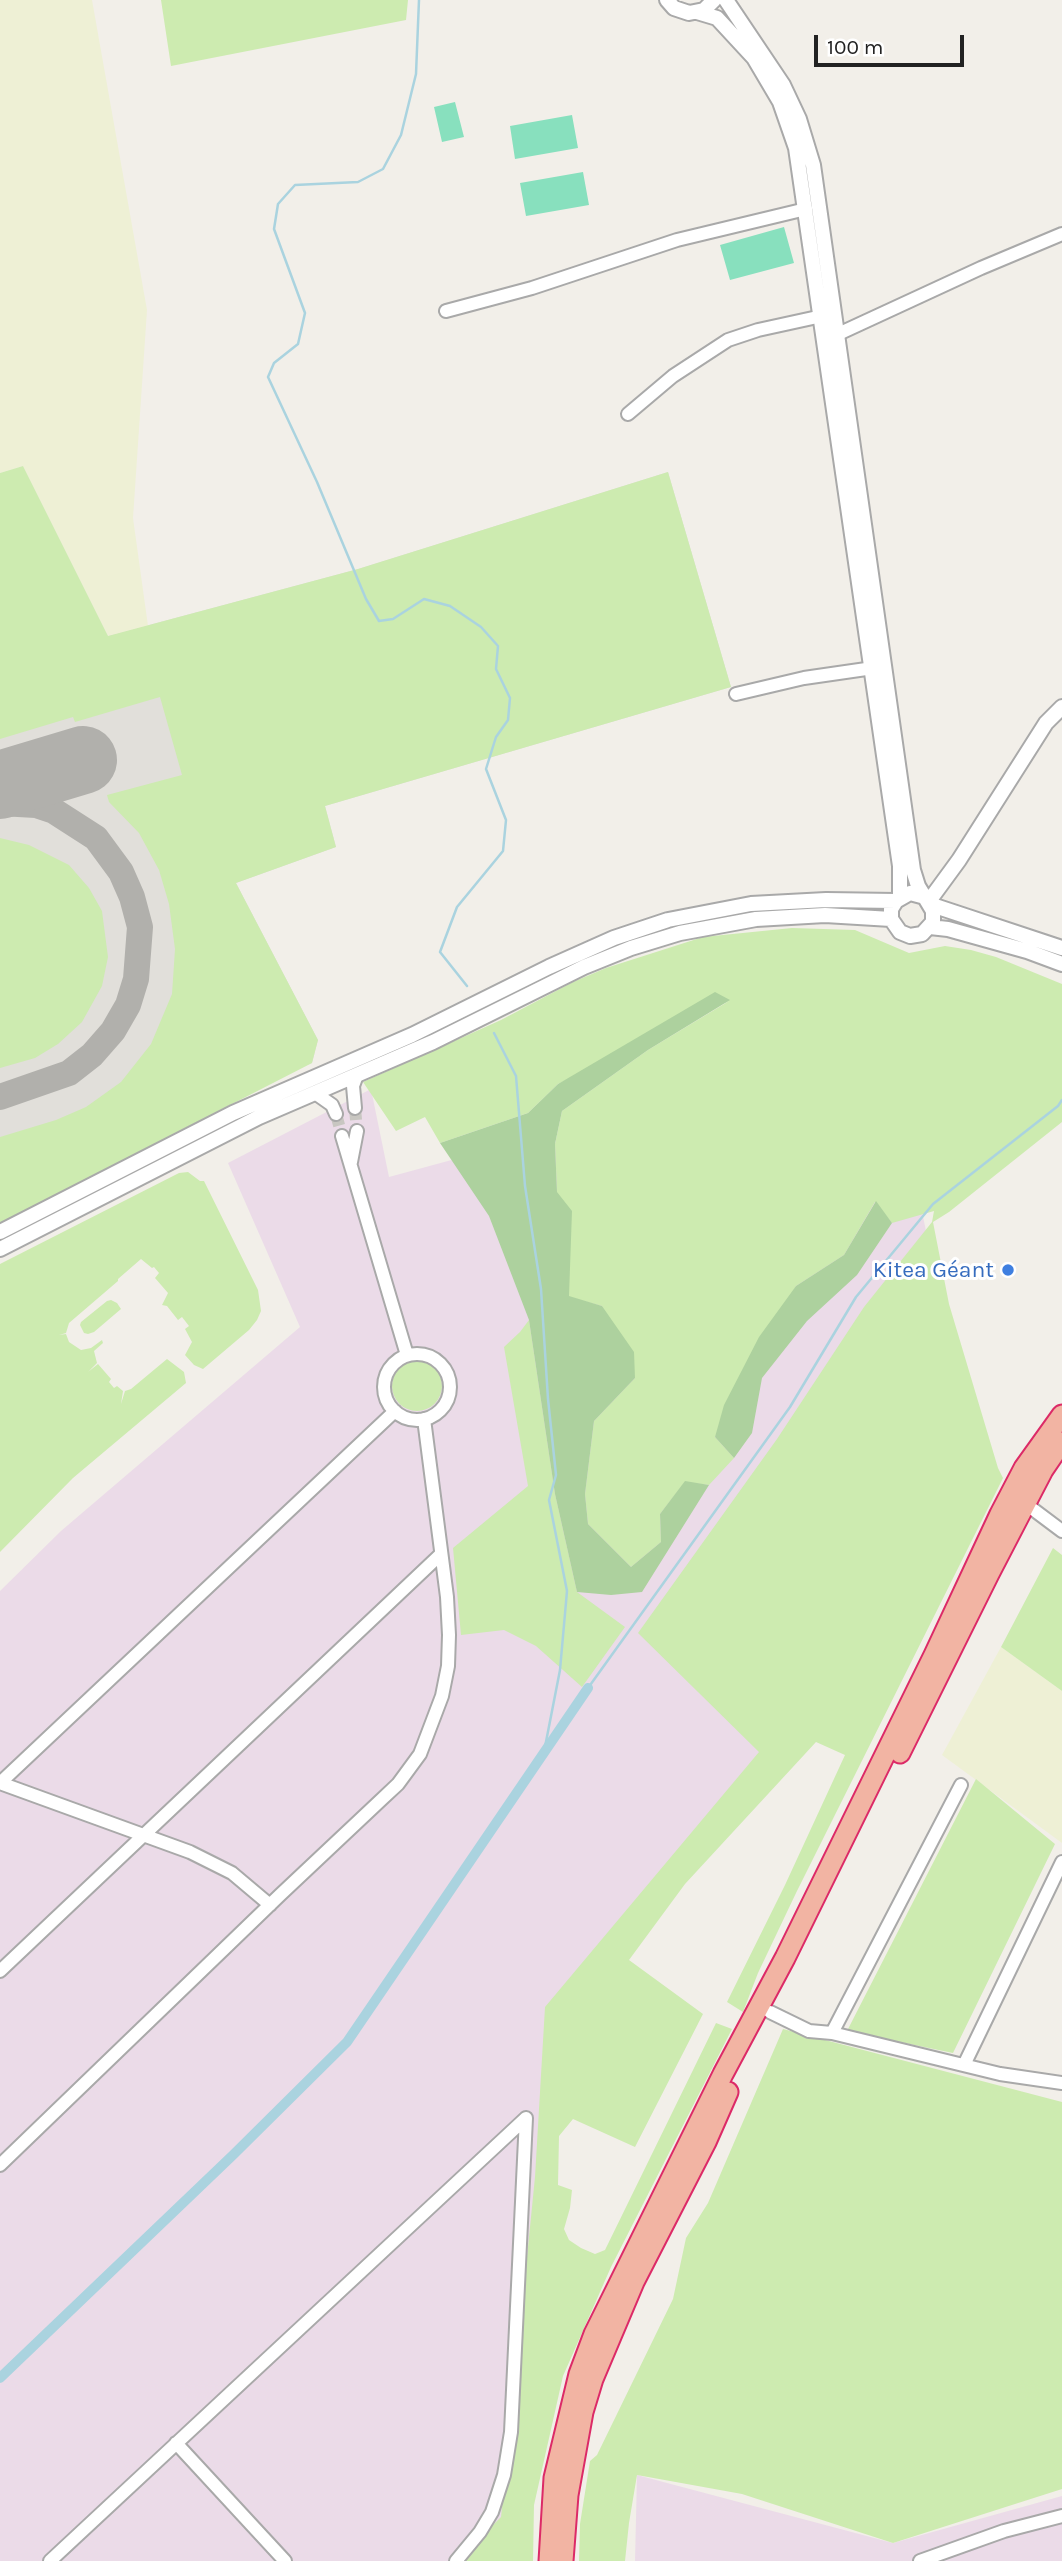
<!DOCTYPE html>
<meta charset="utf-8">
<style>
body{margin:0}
#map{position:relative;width:1062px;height:2561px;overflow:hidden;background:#f2efe9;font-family:Karla,sans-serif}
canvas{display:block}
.scale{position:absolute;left:814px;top:35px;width:150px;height:32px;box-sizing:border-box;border:4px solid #222;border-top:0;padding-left:9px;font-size:21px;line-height:24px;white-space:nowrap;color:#222;-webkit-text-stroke:5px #fff;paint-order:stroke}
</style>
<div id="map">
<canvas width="1062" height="2561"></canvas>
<div class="scale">100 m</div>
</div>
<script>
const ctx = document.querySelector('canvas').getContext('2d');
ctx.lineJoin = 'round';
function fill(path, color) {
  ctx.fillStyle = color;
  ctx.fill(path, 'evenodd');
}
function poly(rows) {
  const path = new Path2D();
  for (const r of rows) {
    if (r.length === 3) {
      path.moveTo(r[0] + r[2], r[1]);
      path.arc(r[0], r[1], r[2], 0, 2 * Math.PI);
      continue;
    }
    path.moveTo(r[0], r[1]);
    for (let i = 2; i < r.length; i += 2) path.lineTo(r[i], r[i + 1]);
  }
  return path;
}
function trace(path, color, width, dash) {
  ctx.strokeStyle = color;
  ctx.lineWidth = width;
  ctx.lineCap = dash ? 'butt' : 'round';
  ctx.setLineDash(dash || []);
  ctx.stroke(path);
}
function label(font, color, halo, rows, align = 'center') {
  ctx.font = font + ' Karla,sans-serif';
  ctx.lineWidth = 6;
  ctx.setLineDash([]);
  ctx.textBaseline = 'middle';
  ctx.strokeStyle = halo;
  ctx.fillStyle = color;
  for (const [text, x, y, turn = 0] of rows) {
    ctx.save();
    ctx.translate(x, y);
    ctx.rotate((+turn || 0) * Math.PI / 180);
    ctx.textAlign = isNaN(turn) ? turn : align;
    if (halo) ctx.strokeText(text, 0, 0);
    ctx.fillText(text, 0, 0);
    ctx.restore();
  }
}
fill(poly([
 [371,1089,389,1177,470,1155,898,1095,926,1231,994,1480,559,2003,506,2561,0,2561,0,1591,61,1531,300,1327,228,1163],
 [637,2475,893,2543,1062,2496,1062,2561,635,2561]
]), '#ebdbe8');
fill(poly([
 [668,472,731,687,325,806,336,847,236,883,318,1040,312,1063,0,1200,0,473,108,636,358,569]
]), '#e1dfda');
fill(poly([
 [0,0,92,0,147,310,133,518,148,626,108,636,23,466,0,473],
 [1001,1647,1062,1691,1062,1843,942,1755]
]), '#eef0d5');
fill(poly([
 [161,0,408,0,406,20,171,66],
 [23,466,108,636,358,569,668,472,731,687,325,806,336,847,236,883,318,1040,312,1063,0,1223,0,1137,56,1120,86,1107,121,1082,151,1044,172,994,175,949,169,904,159,870,139,833,109,802,107,795,182,775,160,697,75,722,73,717,0,739,0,473],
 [0,838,29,845,69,865,89,888,102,911,108,957,102,986,82,1022,58,1044,35,1058,0,1068],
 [792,928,855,930,909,953,945,946,971,950,996,957,1062,984,1062,1122,949,1212,933,1222,949,1304,998,1468,1003,1478,796,1893,758,1973,743,2012,727,2002,785,1885,845,1755,816,1742,685,1884,629,1960,703,2014,635,2147,573,2119,559,2136,558,2185,572,2190,570,2208,564,2229,569,2240,581,2248,595,2254,605,2250,716,2023,732,2029,611,2267,563,2376,534,2505,533,2561,457,2561,501,2517,535,2177,545,2007,759,1752,638,1633,777,1439,864,1307,932,1222,934,1211,892,1223,875,1202,844,1255,796,1286,715,1437,734,1458,709,1485,685,1482,660,1514,661,1542,631,1567,588,1524,585,1494,594,1421,635,1378,602,1306,569,1297,569,1265,557,1192,555,1144,562,1111,648,1050,729,1001,558,1084,528,1113,440,1143,425,1117,396,1131,363,1082,501,1020,573,982,606,968,703,937],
 [188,1172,200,1181,204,1181,258,1290,261,1311,257,1320,249,1330,203,1369,194,1365,185,1355,192,1342,185,1329,189,1326,182,1317,178,1320,167,1306,162,1305,168,1293,155,1278,159,1273,154,1267,152,1268,141,1259,118,1279,118,1281,69,1323,66,1333,59,1335,66,1334,69,1342,81,1350,91,1348,102,1340,103,1343,94,1351,97,1363,88,1372,98,1364,111,1379,109,1382,114,1388,117,1386,123,1391,121,1404,125,1391,131,1389,167,1359,184,1372,186,1383,73,1478,0,1552,0,1264,179,1173],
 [111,1300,117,1303,121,1309,94,1332,88,1334,84,1333,80,1325,81,1322,107,1301],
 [529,1320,555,1494,577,1592,625,1627,582,1687,536,1646,504,1630,461,1635,453,1548,528,1486,504,1347,520,1332],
 [417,1386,25],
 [1053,1548,1062,1555,1062,1691,1001,1647],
 [976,1779,1055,1844,953,2053,847,2031],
 [783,2029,1062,2102,1062,2489,893,2543,742,2494,637,2475,629,2523,625,2561,579,2561,580,2524,590,2461,597,2455,673,2299,686,2238,708,2203]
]), '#cdebb0');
fill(poly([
 [715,992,730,1000,648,1050,562,1111,555,1144,557,1192,572,1211,569,1296,602,1306,634,1352,635,1378,594,1421,585,1494,588,1524,631,1567,661,1542,660,1514,685,1481,709,1485,642,1592,611,1595,577,1592,555,1494,529,1320,489,1216,440,1143,528,1113,558,1084],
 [876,1201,892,1223,857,1275,807,1321,762,1378,752,1433,734,1458,715,1437,724,1405,759,1337,796,1286,844,1255]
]), '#add19e');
fill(poly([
 [455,102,464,137,442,142,434,107],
 [572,115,578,148,515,159,510,126],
 [583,172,589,205,526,216,520,183],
 [784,227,794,263,730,280,720,245]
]), '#88e0be');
trace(poly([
 [419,0,416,74,401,135,383,169,358,182,295,185,278,204,274,229,305,313,298,344,274,363,268,377,317,482,366,599,379,621,393,619,424,599,450,606,481,627,498,646,496,669,510,698,508,720,496,737,486,769,506,820,503,851,457,907,440,952,467,986],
 [494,1033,516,1076,525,1186,541,1289,548,1399,556,1475,549,1500,567,1591,560,1670,544,1752],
 [588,1688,790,1407,856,1297,933,1204,1058,1106,1062,1100]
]), '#aad3df', 2.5);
trace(poly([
 [0,2378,233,2155,347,2042,588,1688]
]), '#aad3df', 10);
trace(poly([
 [0,803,36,805,54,811,96,838,121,872,132,897,140,927,136,979,128,1005,113,1031,92,1055,69,1073,0,1097]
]), '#b1b0ac', 26);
trace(poly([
 [0,785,83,760]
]), '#b1b0ac', 68);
trace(poly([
 [355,1108,357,1131],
 [336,1114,342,1136]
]), '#c8c6c1', 12, [12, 6]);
const minor = poly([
 [446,311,532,288,677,240,806,209],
 [836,335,981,268,1062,234],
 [628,414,673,376,728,340,758,330,822,316],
 [736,694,804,678,880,667],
 [315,1093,332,1105,336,1114],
 [355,1108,353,1086,357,1075],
 [342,1136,407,1355],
 [351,1162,357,1131],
 [417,1387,33],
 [1026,1504,1062,1531],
 [0,1783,395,1411],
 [0,1783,190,1852,232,1873,270,1905],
 [0,1971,441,1554],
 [770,2012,809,2031,832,2033,1000,2074,1062,2083],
 [832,2033,961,1785],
 [964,2065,1062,1862],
 [0,2165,280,1895,382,1799,398,1784,420,1754,442,1696,448,1666,449,1635,447,1597,424,1419],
 [176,2443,285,2561],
 [50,2561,526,2118],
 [456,2561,480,2532,492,2512,504,2475,511,2432,526,2118],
 [920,2561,1004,2531,1062,2516]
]);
const tertiary = poly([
 [667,0,674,8,689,13,704,10,714,0],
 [726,0,783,85,799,119,813,165,913,870,918,886,933,911,933,922,922,934,910,936,900,932,891,919,891,909,896,901,910,893,925,897],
 [697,12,717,18,754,58,780,102,796,148,900,866,900,897],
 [929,901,959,860,1046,723,1062,707],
 [932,905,1062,948],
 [930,927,948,929,1027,951,1062,964],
 [0,1232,233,1113,412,1035,549,967,614,938,668,920,751,904,826,900,896,901],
 [0,1249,259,1117,433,1042,584,967,631,948,680,933,756,919,825,915,891,919]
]);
const trunk = poly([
 [900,1753,989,1574,1043,1470,1062,1442],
 [549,2561,554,2478,579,2374,594,2334,723,2074,785,1958,934,1655,1000,1514,1024,1468,1062,1415],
 [563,2561,568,2495,583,2412,593,2379,634,2282,706,2142,728,2092]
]);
trace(minor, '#a9a9a9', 16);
trace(tertiary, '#a9a9a9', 18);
trace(trunk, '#dc2a67', 23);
trace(minor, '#fff', 12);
trace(tertiary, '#fff', 14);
trace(trunk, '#f2b4a3', 19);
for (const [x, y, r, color] of [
 [1008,1270,7,"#3f7fe0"]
]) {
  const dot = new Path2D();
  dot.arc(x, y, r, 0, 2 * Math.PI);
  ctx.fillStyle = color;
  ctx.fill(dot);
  trace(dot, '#fff', 2.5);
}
label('23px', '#366cbe', '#fff', [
 ["Kitea Géant",994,1270]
], 'right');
</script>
